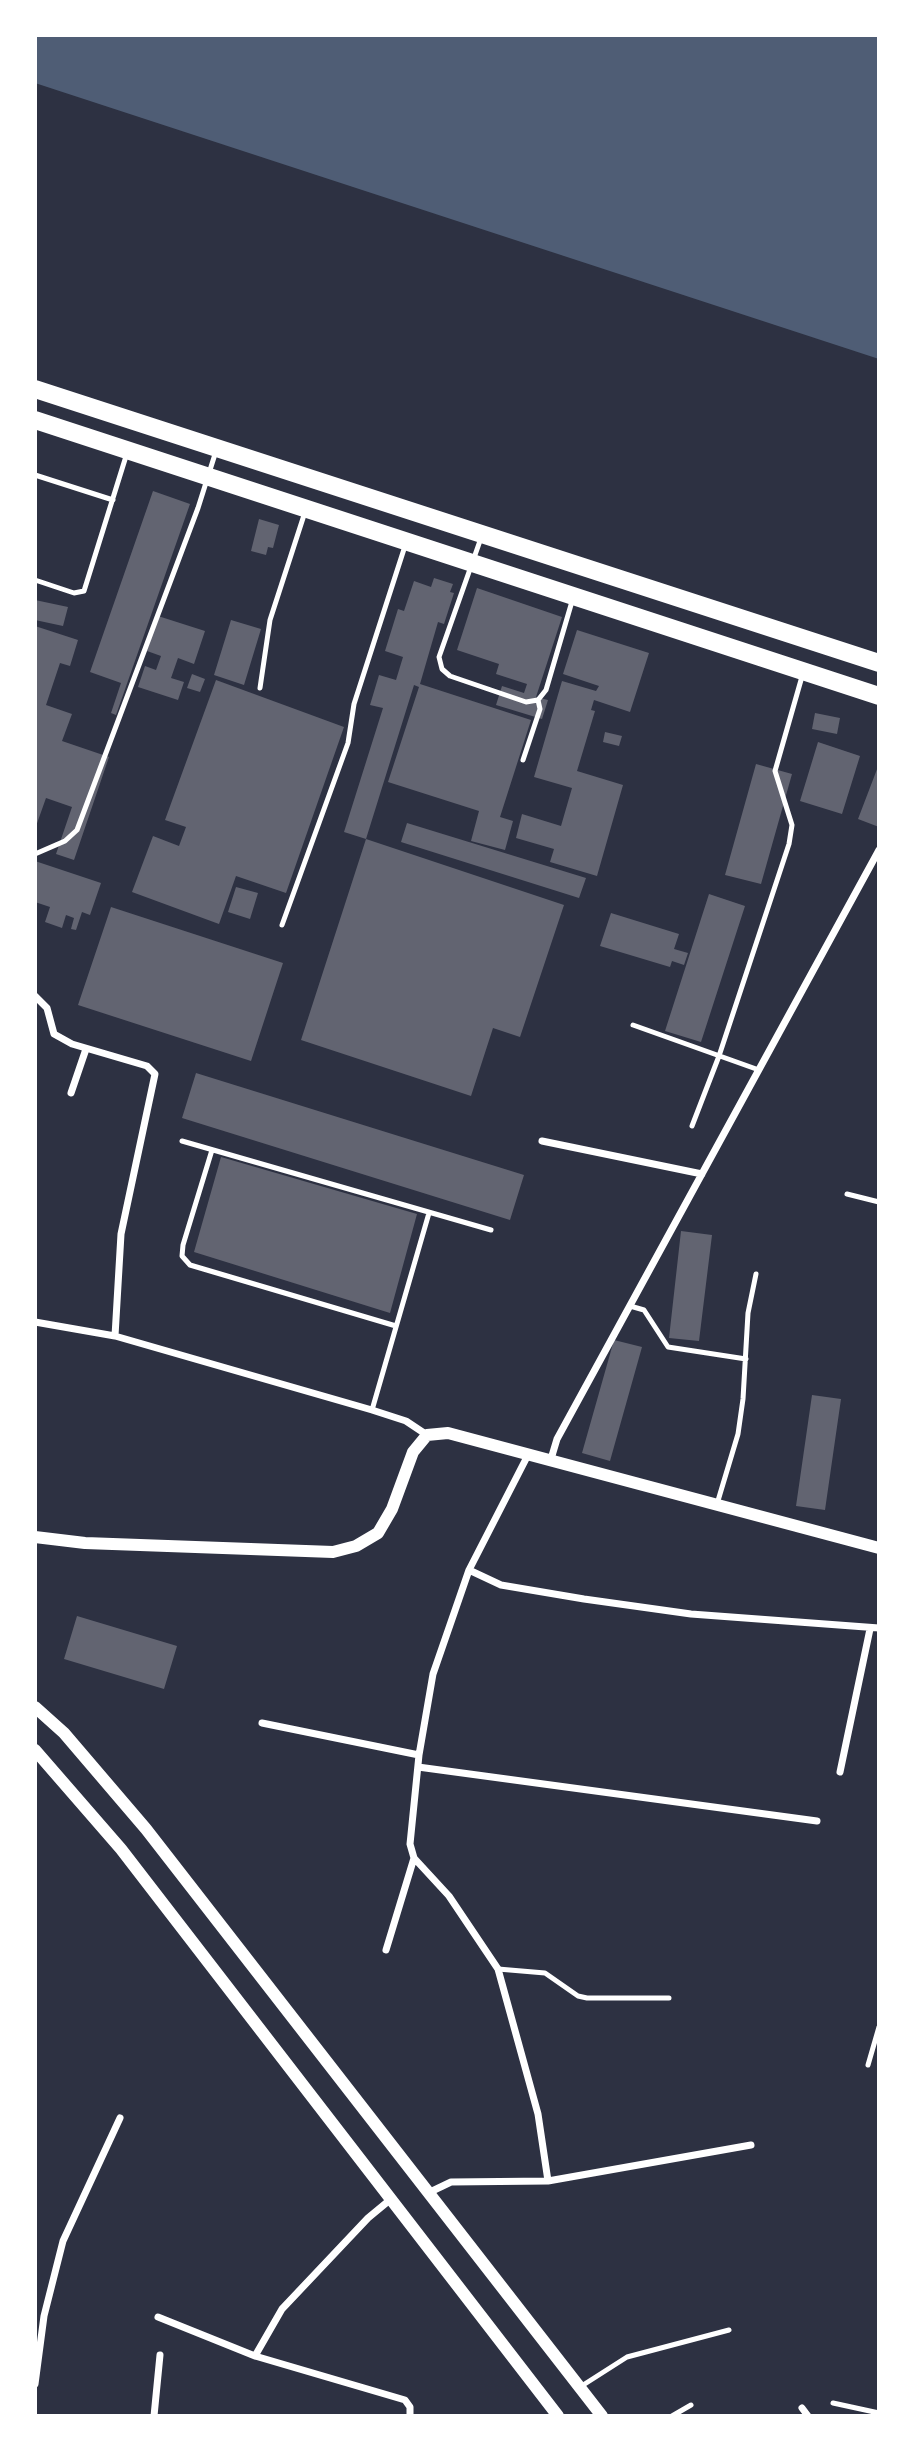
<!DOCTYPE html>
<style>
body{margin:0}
#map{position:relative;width:914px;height:2451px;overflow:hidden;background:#2d3142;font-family:Signika,sans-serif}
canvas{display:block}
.frame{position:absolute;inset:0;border:37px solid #fff;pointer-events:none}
</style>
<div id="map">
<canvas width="914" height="2451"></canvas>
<div class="frame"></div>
</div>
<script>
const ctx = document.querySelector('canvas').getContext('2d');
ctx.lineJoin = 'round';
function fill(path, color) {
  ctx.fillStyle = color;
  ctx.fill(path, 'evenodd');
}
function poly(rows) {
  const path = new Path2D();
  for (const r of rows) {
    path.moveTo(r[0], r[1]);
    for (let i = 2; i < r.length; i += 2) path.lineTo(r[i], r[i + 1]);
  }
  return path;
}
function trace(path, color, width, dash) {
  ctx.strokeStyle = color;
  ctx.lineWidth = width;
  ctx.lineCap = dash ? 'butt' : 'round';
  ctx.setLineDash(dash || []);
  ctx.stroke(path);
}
fill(poly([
 [35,35,879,35,879,359,35,83]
]), '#4f5d75');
fill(poly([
 [153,491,190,504,116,715,111,713,121,683,90,672],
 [259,519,279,525,273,548,268,547,266,555,251,551],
 [434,578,453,584,450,592,454,593,444,624,438,622,420,684,531,720,500,817,513,821,505,850,471,841,479,811,388,782,419,687,414,685,366,839,564,905,520,1037,493,1028,471,1096,301,1040,366,839,344,832,383,708,370,705,379,675,396,680,403,657,385,651,398,609,404,611,414,581,431,587],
 [477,588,562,617,536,697,548,700,542,719,496,705,502,686,524,693,527,684,496,674,499,664,457,650],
 [35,600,68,607,63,626,35,620],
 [158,616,205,631,194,664,178,658,171,678,184,682,178,700,138,687,145,666,156,670,161,656,147,651],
 [231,620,261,629,244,685,214,675],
 [35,626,78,640,70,666,60,663,46,705,72,714,62,741,109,757,74,860,56,854,72,807,46,798,35,829],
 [577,630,649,653,630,712,594,700,591,710,595,711,577,771,623,785,597,876,550,862,554,849,516,838,522,814,561,826,572,788,534,777,562,681,596,691,599,686,563,674],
 [192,674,205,679,200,692,187,688],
 [216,680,344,727,286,893,236,876,219,924,132,892,153,836,179,846,186,827,165,820],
 [815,713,840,718,837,734,812,729],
 [605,732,622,736,619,746,603,742],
 [818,742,860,756,842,814,800,801],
 [756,764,792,774,761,884,725,875],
 [879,764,879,827,858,819],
 [407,823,586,878,579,898,401,842],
 [35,861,101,883,90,915,82,912,76,930,71,929,74,918,66,915,62,928,45,922,50,907,35,902],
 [236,887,258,893,250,919,228,912],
 [709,894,745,906,701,1042,665,1031],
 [111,907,283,963,251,1061,78,1005],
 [611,913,679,934,674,949,688,953,684,965,672,961,670,967,600,946],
 [196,1073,524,1175,510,1220,182,1118],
 [221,1157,417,1214,390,1313,194,1252],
 [681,1231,712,1235,699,1341,669,1338],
 [614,1340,642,1347,610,1461,582,1453],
 [812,1395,841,1399,825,1510,796,1506],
 [77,1616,177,1646,164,1689,64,1659]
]), '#626471');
trace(poly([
 [35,475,113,500],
 [481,538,439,657,442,669,450,676,526,702,538,700,546,690,573,598],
 [35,580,74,593,84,591,127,453],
 [260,688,270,620,305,512],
 [523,760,540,709,538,700],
 [35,854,65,841,77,830,198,508,216,451],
 [282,925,348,743,354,704,405,546],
 [633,1025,759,1070],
 [692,1126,719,1056,789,844,792,825,775,771,803,673],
 [182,1141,491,1230],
 [212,1150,183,1245,182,1256,190,1265,396,1326],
 [847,1194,879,1202],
 [630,1306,644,1310,668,1347,746,1359],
 [372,1410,429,1213],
 [717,1504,738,1434,743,1399,748,1313,756,1274],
 [498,1969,545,1973,578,1996,587,1998,669,1998],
 [868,2065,879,2027],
 [580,2387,627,2357,729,2330],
 [833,2403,879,2413],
 [672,2416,691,2405]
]), '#fff', 5);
trace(poly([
 [35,996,47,1008,54,1034,72,1044,147,1066,155,1074,121,1234,115,1336],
 [71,1093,86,1049],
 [542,1141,702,1174],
 [35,1322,115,1336,372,1410,406,1421,427,1435],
 [529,1453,469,1570,433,1674,419,1755,410,1844,414,1858,449,1896,498,1969,538,2114,548,2181],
 [551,1459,557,1439,879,850],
 [469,1570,501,1585,584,1599,691,1614,879,1628],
 [262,1723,419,1755],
 [418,1767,817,1821],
 [840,1772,870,1629],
 [386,1950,414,1858],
 [428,2193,451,2182,548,2181,751,2145],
 [158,2317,255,2356,405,2400,410,2407,410,2416],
 [255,2356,282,2309,368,2218,391,2199],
 [35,2384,44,2316,63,2241,120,2118],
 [802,2408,808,2416],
 [154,2416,160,2355]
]), '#fff', 7);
trace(poly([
 [35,1537,85,1543,333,1552,356,1546,378,1533,392,1509,413,1452,427,1435,448,1433,879,1548],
 [35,1707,64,1733,146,1829,602,2416],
 [35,1750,121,1849,558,2416]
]), '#fff', 12);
trace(poly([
 [35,389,879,663],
 [35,420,879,696]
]), '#fff', 18);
</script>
